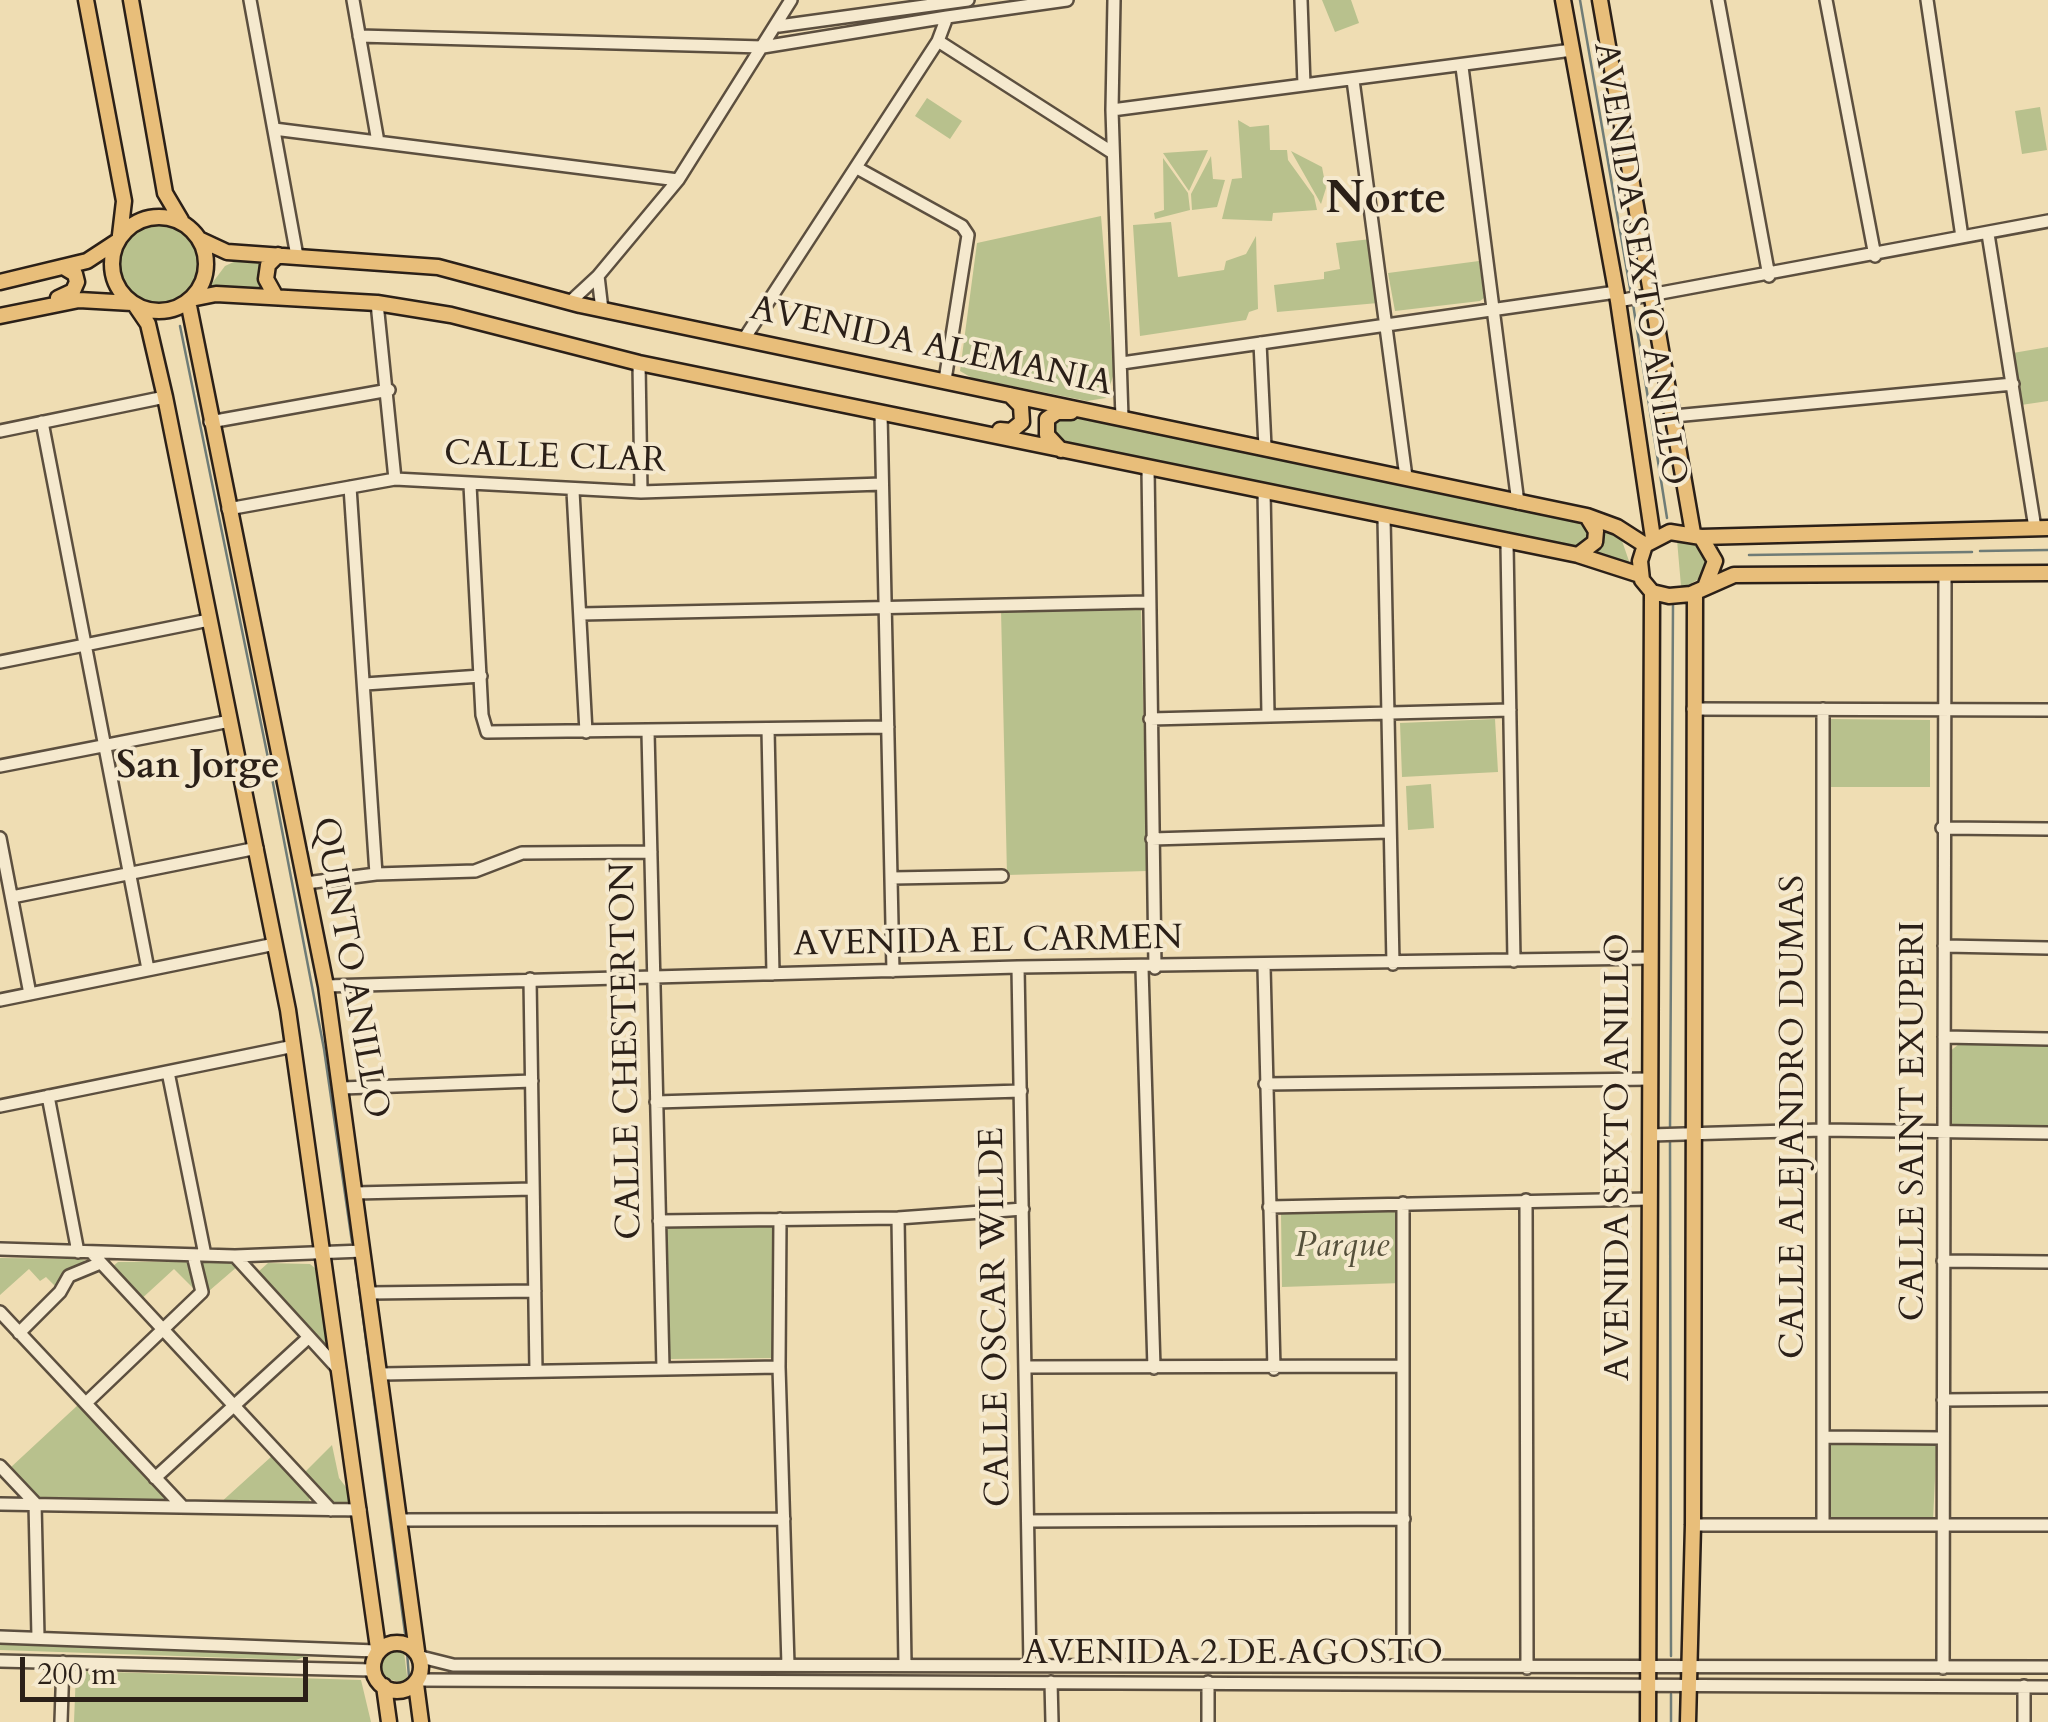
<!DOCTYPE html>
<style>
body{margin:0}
#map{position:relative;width:2048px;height:1722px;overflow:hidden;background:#efddb3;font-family:Cardo,serif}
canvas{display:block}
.scale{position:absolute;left:20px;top:1657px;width:288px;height:45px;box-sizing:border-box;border:5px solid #2b2018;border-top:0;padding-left:12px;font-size:30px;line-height:35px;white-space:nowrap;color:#2b2018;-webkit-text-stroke:8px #f5e9ce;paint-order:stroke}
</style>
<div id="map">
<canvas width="2048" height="1722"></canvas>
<div class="scale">200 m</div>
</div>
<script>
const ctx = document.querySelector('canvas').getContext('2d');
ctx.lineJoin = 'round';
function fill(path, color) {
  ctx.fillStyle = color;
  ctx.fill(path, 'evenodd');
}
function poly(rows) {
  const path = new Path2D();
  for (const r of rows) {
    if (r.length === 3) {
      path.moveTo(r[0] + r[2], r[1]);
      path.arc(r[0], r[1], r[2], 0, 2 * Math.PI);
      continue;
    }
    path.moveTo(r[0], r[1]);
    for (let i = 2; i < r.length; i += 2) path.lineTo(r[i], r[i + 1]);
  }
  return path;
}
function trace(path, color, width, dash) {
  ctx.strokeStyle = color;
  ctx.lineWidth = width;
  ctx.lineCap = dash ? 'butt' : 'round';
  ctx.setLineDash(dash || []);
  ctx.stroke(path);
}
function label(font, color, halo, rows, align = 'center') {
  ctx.font = font + ' Cardo,serif';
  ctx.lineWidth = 8;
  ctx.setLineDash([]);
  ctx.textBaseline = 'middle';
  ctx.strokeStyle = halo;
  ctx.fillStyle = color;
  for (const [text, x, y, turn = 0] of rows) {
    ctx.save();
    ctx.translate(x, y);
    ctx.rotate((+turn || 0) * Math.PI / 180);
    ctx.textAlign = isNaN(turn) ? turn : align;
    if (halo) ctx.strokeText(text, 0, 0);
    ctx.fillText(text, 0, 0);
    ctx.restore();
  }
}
fill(poly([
 [1322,0,1351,0,1359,23,1335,32],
 [927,98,962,121,950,139,915,116],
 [2040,107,2047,150,2022,154,2015,111],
 [1238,120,1250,127,1269,125,1270,150,1287,150,1288,160,1314,196,1317,210,1273,213,1272,221,1222,219,1232,179,1242,178],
 [1208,150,1189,191,1163,153],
 [1291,151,1322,167,1326,188,1321,204],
 [1211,156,1213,179,1225,180,1217,207,1192,210,1191,194],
 [1163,158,1188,193,1190,210,1155,219,1154,213,1164,210],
 [1101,216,1114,373,1106,398,1087,401,972,378,960,371,977,243],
 [159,263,41],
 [1171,222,1178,277,1224,270,1226,261,1246,254,1256,236,1258,309,1249,312,1246,320,1140,336,1133,225],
 [1371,239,1378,303,1277,312,1274,285,1324,279,1324,272,1340,269,1336,243],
 [240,259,264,260,262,289,210,286,225,266],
 [1479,261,1484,298,1480,301,1395,311,1388,273],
 [2048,347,2048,401,2021,405,2013,353],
 [1061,416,1150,430,1580,519,1590,530,1589,540,1581,547,1496,534,1062,443,1052,430,1052,422],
 [1602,524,1620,535,1630,564,1594,554,1602,544],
 [1677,540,1694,542,1708,561,1702,577,1687,586,1681,586],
 [1141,606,1147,871,1007,875,1001,610],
 [1495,719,1498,772,1402,777,1400,723],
 [1831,719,1930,720,1930,787,1831,787],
 [1431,784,1434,828,1408,830,1406,786],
 [1959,1044,2048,1045,2048,1132,1953,1129,1949,1126,1949,1052],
 [1403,1210,1401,1283,1282,1287,1281,1214],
 [774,1223,774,1358,669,1359,665,1226],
 [0,1258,81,1259,89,1262,58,1289,46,1277,40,1281,29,1269,0,1295],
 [230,1261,238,1266,202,1297,174,1269,138,1302,112,1267,118,1262],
 [268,1263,310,1264,320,1272,332,1355,261,1278,258,1272],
 [79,1404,165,1494,163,1502,48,1501,36,1495,10,1468],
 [1828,1436,1937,1436,1933,1521,1831,1522],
 [332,1445,339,1478,352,1495,347,1507,335,1506,303,1474],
 [272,1456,309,1495,310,1506,219,1504],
 [0,1644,307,1656,296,1660,0,1650],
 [382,1652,404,1652,408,1684,380,1677,374,1661],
 [76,1671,361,1680,371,1722,74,1722]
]), '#b8c18d');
trace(poly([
 [1580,0,1631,294],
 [1633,304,1667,518],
 [180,326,268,758],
 [1980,551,2048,550],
 [1749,555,1972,552],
 [271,773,324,1049,352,1242],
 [1670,1131,1673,604],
 [1670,1139,1671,1656],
 [355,1257,405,1633],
 [407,1652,409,1677],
 [1671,1694,1671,1722]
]), '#6f7c77', 2.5);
const minor = poly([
 [250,0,297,256],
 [353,0,378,142],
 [1114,0,1112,110,1122,418],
 [1301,0,1304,85],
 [1718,0,1769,276],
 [1826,0,1875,256],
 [1927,0,1962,237],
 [779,26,968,0],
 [359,36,763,47,947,17],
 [938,41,1113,153],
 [1462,67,1518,503],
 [1353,80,1406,477],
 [1112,110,1572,50],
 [274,129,678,180],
 [857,168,962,226,968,235,945,380],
 [1988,234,2035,528],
 [598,276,602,310],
 [1618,301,2048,221],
 [570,302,598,276,678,180,791,0],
 [377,303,395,479],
 [744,339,938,41,947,17,1067,0],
 [1260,343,1265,447],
 [639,363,641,492],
 [1122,363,1616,292],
 [881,414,893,971],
 [1674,416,2013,384],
 [42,422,148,969],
 [210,422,389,390],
 [0,431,165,397],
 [1148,468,1155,968],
 [470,485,482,715,487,732,888,727],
 [350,487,376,874],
 [1264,490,1268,715],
 [573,491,586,732],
 [228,509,395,479,641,492,882,484],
 [1384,518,1393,964],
 [1507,544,1514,961],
 [581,614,1147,602],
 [0,662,209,620],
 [365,684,481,676],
 [1693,709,2048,710],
 [1823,709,1823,1524],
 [1150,719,1510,710],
 [768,729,773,974],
 [648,732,663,1368],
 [0,766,230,721],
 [1942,828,2048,829],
 [0,838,30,994],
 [1152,839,1389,832],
 [892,878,1002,876],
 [306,883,376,874,475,871,522,853,651,852],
 [12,897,257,848],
 [1944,946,2048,948],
 [1018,967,1030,1665],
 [1264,967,1274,1369],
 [1142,968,1154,1368],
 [530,979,536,1371],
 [326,986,1018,967,1651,958],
 [0,1000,275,944],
 [1944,1037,2048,1039],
 [168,1072,205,1255],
 [1265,1084,1651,1079],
 [342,1088,532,1081],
 [48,1096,78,1252],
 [656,1102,1021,1091],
 [0,1106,294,1046],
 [1650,1135,1822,1130,2048,1133],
 [355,1193,533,1189],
 [1526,1200,1527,1668],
 [1269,1207,1650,1199],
 [898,1218,905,1665],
 [780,1219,779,1367,788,1665],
 [659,1221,898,1218,1023,1209],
 [0,1249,235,1256,363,1251],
 [91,1252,331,1510],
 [235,1256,340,1371],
 [1943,1261,2048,1262],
 [369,1293,535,1291],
 [0,1312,182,1506],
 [19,1333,60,1292,69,1276,98,1264],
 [1025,1367,1402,1366],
 [382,1374,779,1367],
 [1943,1400,2048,1399],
 [86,1403,202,1292,193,1255],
 [1823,1437,1942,1438],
 [0,1466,35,1503,38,1637],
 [155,1478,309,1337],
 [0,1504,360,1510],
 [401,1520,784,1519],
 [1028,1521,1404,1519],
 [1693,1525,2048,1525],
 [0,1637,376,1651],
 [421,1657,453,1665,2048,1667],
 [0,1661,371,1670],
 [1403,1666,1403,1203],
 [1943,1668,1945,575],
 [418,1680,2048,1687],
 [1051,1682,1052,1722],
 [1208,1682,1208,1722],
 [61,1722,63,1662],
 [2024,1722,2024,1686]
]);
const major = poly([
 [86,0,124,201,120,235],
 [131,0,165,193,181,220],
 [1563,0,1618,301,1653,538],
 [1600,0,1693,533],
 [159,264,47],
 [199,239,227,252,438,267,580,305,1587,516,1617,527,1645,545],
 [0,282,87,261,116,242],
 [276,297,266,279,268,265,278,255],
 [58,298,73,291,77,282,75,274,65,268],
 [191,299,216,294,377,303,451,315,639,363,1578,555,1640,575],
 [188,301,326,986,417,1651],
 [135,305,148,324,165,397,288,1010,378,1648],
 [0,316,79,300,132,303],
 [1000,430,1011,431,1022,422,1021,406,1010,395],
 [1061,450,1047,435,1047,419,1057,412,1071,412],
 [1701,537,2048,528],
 [1578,555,1595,542,1596,531,1588,518],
 [1705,587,1715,561,1701,537,1670,532,1645,545,1640,561,1642,580,1652,592,1669,596,1691,594,1734,575,2048,573],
 [242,773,281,763],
 [397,1667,24],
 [416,1684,421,1722],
 [384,1686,389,1722],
 [1648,1722,1652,592],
 [1688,1722,1693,1525,1695,592]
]);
trace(minor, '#5c4f3f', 16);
trace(major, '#2b2018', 19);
trace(minor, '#f5e9ce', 11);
trace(major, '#e8be7a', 14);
label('35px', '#2b2018', '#f5e9ce', [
 ["AVENIDA SEXTO ANILLO",1638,264,81],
 ["AVENIDA ALEMANIA",931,348,12],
 ["CALLE CLAR",555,459,2],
 ["AVENIDA EL CARMEN",988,943,-1],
 ["QUINTO ANILLO",349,968,80],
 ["CALLE CHESTERTON",628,1051,-91],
 ["CALLE ALEJANDRO DUMAS",1795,1117,-90],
 ["CALLE SAINT EXUPERI",1915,1121,-90],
 ["AVENIDA SEXTO ANILLO",1620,1157,-90],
 ["CALLE OSCAR WILDE",997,1317,-91],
 ["AVENIDA 2 DE AGOSTO",1233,1655]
]);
label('italic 35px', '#55503b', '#f5e9ce', [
 ["Parque",1342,1248]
]);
label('bold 38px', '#2b2018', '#f5e9ce', [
 ["San Jorge",198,768]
]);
label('bold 45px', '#2b2018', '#f5e9ce', [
 ["Norte",1386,202]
]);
</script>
